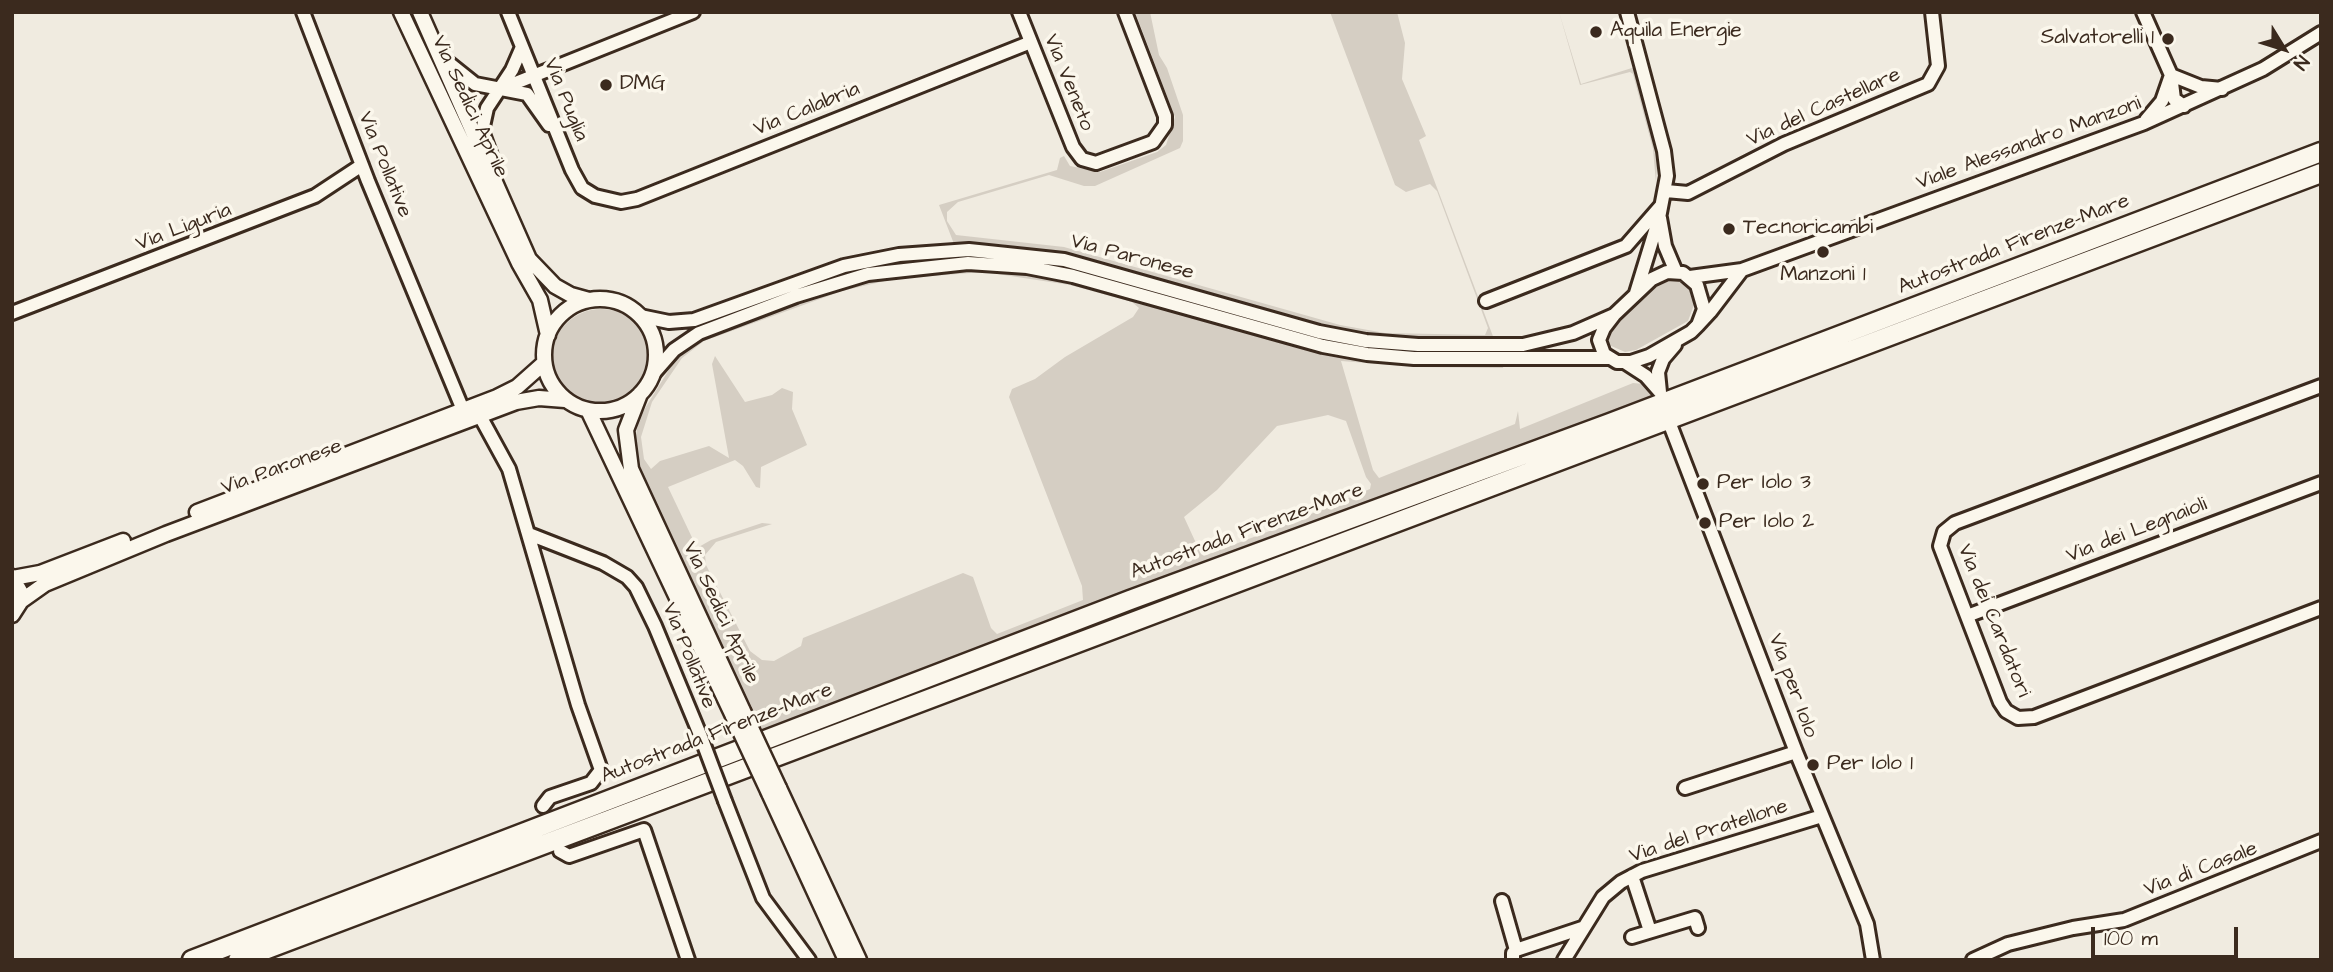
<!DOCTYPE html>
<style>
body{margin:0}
#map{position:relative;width:2333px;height:972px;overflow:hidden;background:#f0ebe0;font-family:"Architects Daughter",sans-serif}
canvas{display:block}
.frame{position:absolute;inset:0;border:14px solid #3b2a1e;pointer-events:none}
.north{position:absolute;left:2249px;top:14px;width:70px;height:70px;-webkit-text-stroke:5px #fbf7ec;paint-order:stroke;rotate:128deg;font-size:19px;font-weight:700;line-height:28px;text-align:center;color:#3b2a1e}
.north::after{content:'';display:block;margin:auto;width:24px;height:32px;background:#3b2a1e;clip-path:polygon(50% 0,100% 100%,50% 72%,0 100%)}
.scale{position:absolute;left:2091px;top:927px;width:147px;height:32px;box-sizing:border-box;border:4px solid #3b2a1e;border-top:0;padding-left:9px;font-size:21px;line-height:24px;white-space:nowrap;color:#3b2a1e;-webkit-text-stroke:5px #fbf7ec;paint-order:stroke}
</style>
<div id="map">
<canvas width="2333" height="972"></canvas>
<div class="frame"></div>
<div class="north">N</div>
<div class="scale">100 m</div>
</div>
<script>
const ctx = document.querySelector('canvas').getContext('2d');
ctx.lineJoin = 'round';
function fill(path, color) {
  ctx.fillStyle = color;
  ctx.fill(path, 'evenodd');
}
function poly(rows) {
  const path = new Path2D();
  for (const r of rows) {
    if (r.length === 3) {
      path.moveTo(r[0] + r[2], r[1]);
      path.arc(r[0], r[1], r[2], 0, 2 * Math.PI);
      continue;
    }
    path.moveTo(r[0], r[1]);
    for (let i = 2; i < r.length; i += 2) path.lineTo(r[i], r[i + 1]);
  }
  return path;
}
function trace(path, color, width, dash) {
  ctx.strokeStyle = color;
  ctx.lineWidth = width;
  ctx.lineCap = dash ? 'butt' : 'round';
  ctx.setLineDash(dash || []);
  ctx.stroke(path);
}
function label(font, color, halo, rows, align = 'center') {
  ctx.font = font + ' "Architects Daughter",sans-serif';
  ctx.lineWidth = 7;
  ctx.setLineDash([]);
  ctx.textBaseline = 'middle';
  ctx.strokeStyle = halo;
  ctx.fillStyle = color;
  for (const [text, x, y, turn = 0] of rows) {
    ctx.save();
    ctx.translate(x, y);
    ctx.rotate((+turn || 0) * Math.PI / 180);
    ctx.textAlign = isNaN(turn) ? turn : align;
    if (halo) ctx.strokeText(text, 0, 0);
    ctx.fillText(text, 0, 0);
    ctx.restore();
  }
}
fill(poly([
 [1135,12,1150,12,1159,55,1167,68,1183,115,1183,141,1180,148,1095,186,1084,186,1049,175,958,202,947,212,947,221,956,235,1064,247,1340,325,1385,333,1485,335,1488,328,1437,191,1430,184,1406,192,1395,185,1330,12,1397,12,1405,43,1402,79,1426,136,1419,140,1494,339,1403,337,1346,331,1062,253,998,244,954,244,939,205,1057,170,1060,158,1064,156,1070,166,1100,172,1157,152,1166,145,1175,117],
 [1559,12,1581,84,1635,67,1654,148,1657,166,1656,183,1653,149,1633,74,1630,72,1580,85],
 [978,270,1018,273,1076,283,1350,358,1394,363,1504,364,1503,368,1418,367,1341,361,1373,470,1379,478,1515,424,1518,411,1520,429,1633,383,1644,384,1651,396,762,732,642,486,633,452,639,418,675,360,707,337,851,285,930,271],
 [984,272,1070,285,1132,302,1139,308,1133,317,1065,357,1035,379,1012,389,1009,397,1082,586,1083,600,997,634,991,628,973,577,963,573,803,638,801,646,774,661,762,660,750,651,706,565,705,555,716,542,772,524,762,523,711,540,697,548,668,487,735,460,743,466,756,487,760,488,761,467,807,445,792,409,793,392,782,388,772,395,745,402,715,356,712,364,729,458,709,446,660,461,651,469,644,459,641,437,652,402,682,358,704,341,842,291,893,279],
 [1328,415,1346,421,1366,477,1371,484,1370,489,1280,527,1204,556,1201,554,1184,517,1217,490,1277,426],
 [1669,280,1679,281,1692,292,1695,302,1688,321,1636,350,1625,352,1609,345,1606,337,1610,329,1654,288],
 [601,358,49]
]), '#d5cec3');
const minor = poly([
 [303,12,368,181,463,410],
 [508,12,572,170,582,188,595,196,621,202,637,199,1031,42],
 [1019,12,1073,147,1082,159,1096,163,1153,142,1165,125,1165,116,1125,12],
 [1627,12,1664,151,1667,176,1659,218,1636,293],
 [2143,12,2171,75,2174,99,2184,106],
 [440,56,475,84,527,94,549,125],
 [2171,75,2201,87,2222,89],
 [498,90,693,12],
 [2146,120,2162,101,2170,78],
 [496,169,482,131,487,108,512,70,522,47],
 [1666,191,1688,193,1784,144,1928,84,1938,66,1932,12],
 [1660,218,1665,246,1676,272],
 [1690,277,1742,270,2144,123,2263,69,2321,33],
 [1486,301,1626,246,1660,207],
 [12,313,315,196,362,165],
 [640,316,669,322,694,320,844,266,899,255,969,250,1064,260,1319,332,1366,341,1418,345,1523,345,1573,333,1614,315],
 [1698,325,1704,309,1697,285,1683,273,1667,272,1652,279,1614,315,1604,328,1599,340,1604,354,1617,362,1631,362,1649,356,1691,332,1698,325,1710,312,1742,270],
 [1626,363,1646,376,1660,392],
 [653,374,674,350,699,333,796,296,868,274,968,263,1027,267,1073,276,1323,346,1367,354,1414,358,1610,358],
 [2321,386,1955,523,1944,532,1940,546,2000,702,2006,711,2018,718,2034,717,2321,608],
 [1660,392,1658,372,1663,359,1675,345],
 [480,416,509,469,578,705,601,770,591,783,550,797,543,806],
 [1671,427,1796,752,1867,924,1873,960],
 [529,534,603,563,627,577,636,587,655,626,701,737],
 [1967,616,2321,483],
 [1685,788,1796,752],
 [725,801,763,898,809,960],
 [560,851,569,856,644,830,688,960],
 [1632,876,1650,931],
 [1502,901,1516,950],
 [1632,937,1695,918,1698,928],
 [1513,960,1513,953,1516,950,1582,928],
 [1564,960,1603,897,1621,882,1642,871,1822,816],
 [1973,960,2008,944,2073,928,2124,920,2321,841]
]);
const major = poly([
 [401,12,519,263,540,300,548,335],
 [420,12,529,259,555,286,571,295,589,300],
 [600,355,56],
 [640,394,626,430,631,469,743,711],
 [588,410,733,716],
 [197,512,497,397,517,387,544,363],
 [12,577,21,593,21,601,12,615],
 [13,578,40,573,123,541],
 [21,601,45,584,166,534,516,402,539,398,565,400],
 [779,788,859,960],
 [769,793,846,960]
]);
const highway = poly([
 [192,960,1130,600,1610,423,2321,152],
 [238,960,2321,173]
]);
trace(minor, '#3b2a1e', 18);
trace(major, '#3b2a1e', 19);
trace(highway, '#3b2a1e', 23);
trace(minor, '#fbf7ec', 12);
trace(major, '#fbf7ec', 14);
trace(highway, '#fbf7ec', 18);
const minorBridge = poly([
 [701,737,725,801]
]);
const majorBridge = poly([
 [743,711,779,788],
 [733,716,769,793]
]);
trace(minorBridge, '#3b2a1e', 18, []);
trace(majorBridge, '#3b2a1e', 19, []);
trace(minorBridge, '#fbf7ec', 12);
trace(majorBridge, '#fbf7ec', 14);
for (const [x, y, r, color] of [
 [1596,32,7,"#3b2a1e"],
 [2168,39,7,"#3b2a1e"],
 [606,85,7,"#3b2a1e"],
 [1729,229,7,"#3b2a1e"],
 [1823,252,7,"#3b2a1e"],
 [1703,484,7,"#3b2a1e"],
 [1705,523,7,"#3b2a1e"],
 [1813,765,7,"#3b2a1e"]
]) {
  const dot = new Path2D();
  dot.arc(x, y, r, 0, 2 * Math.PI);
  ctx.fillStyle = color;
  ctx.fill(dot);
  trace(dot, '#fbf7ec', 2.5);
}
label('21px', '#3b2a1e', '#fbf7ec', [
 ["Aquila Energie",1610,32],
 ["Salvatorelli 1",2154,39,"right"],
 ["DMG",620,85],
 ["Tecnoricambi",1743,229],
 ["Manzoni 1",1823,276,"center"],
 ["Per Iolo 3",1717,484],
 ["Per Iolo 2",1719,523],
 ["Per Iolo 1",1827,765]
], 'left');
label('21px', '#3b2a1e', '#fbf7ec', [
 ["Via Veneto",1068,83,68],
 ["Via Puglia",565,100,68],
 ["Via Sedici Aprile",469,107,65],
 ["Via del Castellare",1824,108,-24],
 ["Via Calabria",807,110,-22],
 ["Viale Alessandro Manzoni",2029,144,-20],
 ["Via Pollative",384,165,68],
 ["Via Liguria",184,228,-21],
 ["Autostrada Firenze-Mare",2014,245,-21],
 ["Via Paronese",1132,258,15],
 ["Via Paronese",282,468,-20],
 ["Via dei Legnaioli",2137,531,-21],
 ["Autostrada Firenze-Mare",1247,532,-20],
 ["Via Sedici Aprile",720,613,65],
 ["Via dei Cardatori",1993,621,68],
 ["Via Pollative",688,656,68],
 ["Via per Iolo",1792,686,70],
 ["Autostrada Firenze-Mare",717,734,-21],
 ["Via del Pratellone",1709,832,-18],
 ["Via di Casale",2201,870,-21]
]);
</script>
